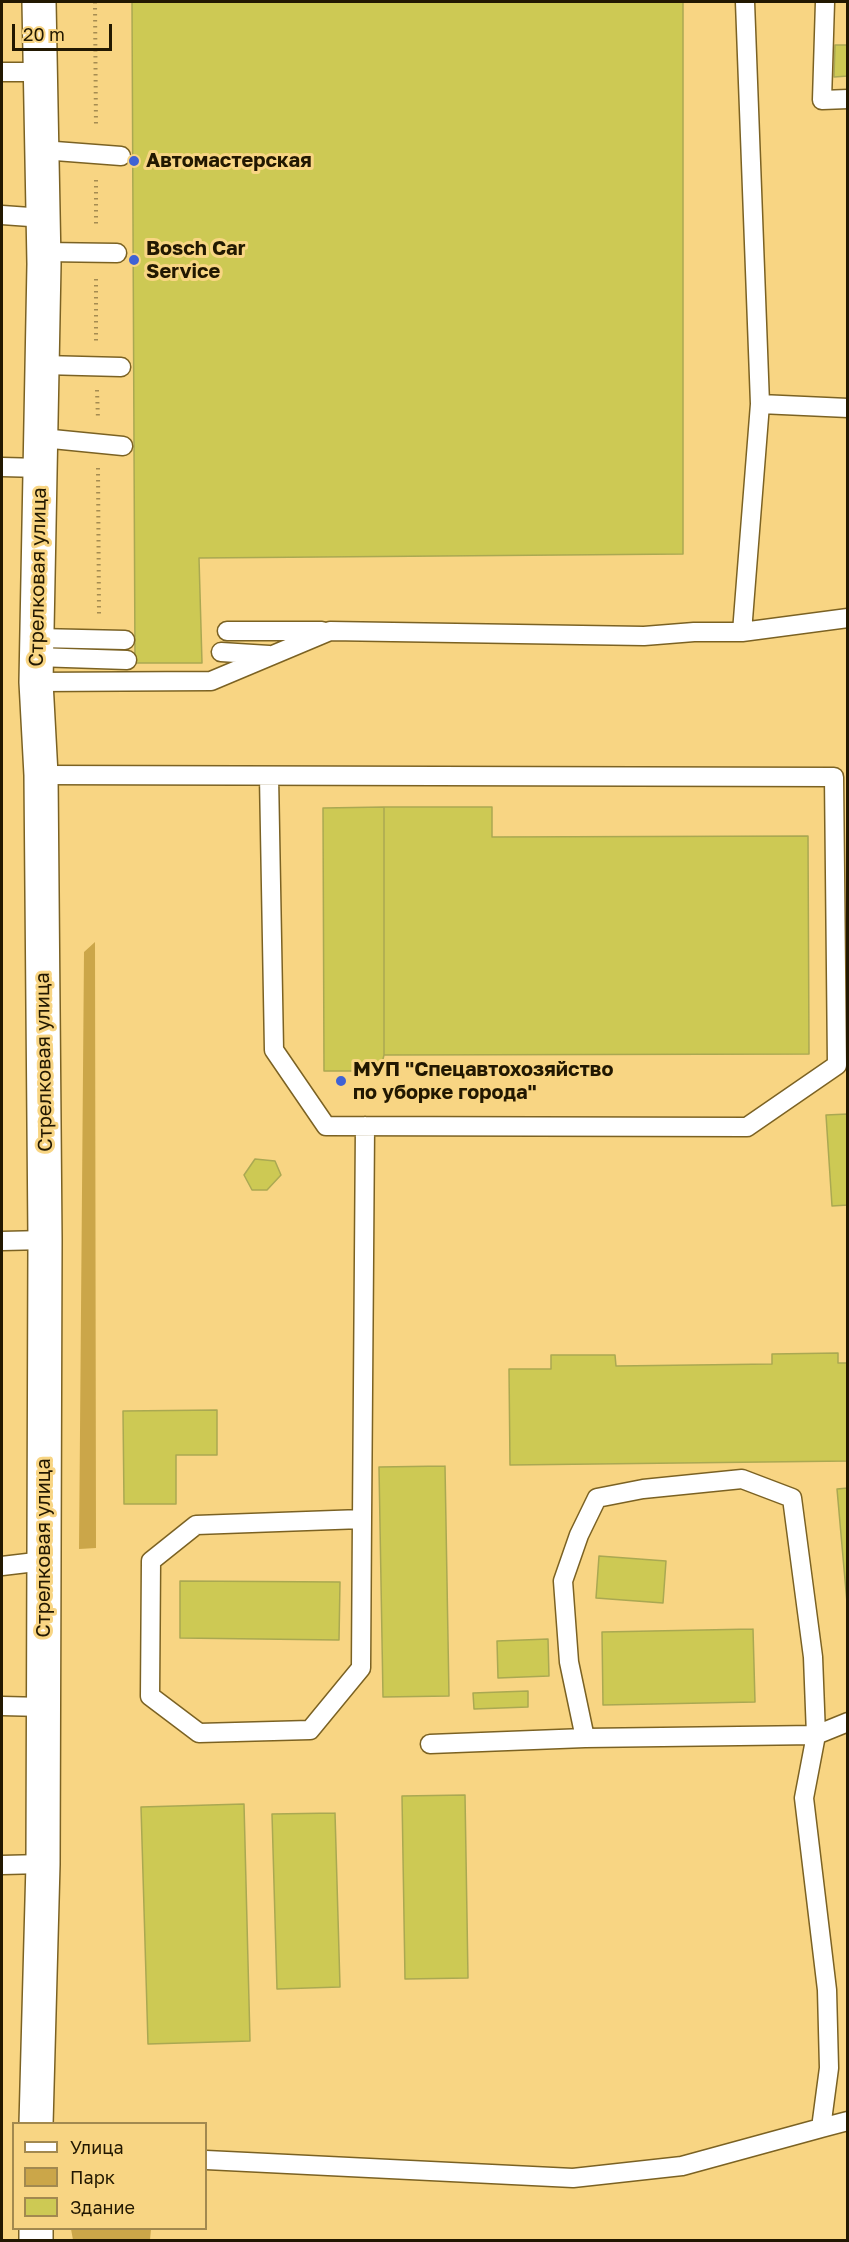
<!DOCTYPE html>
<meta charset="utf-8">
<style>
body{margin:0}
#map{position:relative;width:849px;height:2242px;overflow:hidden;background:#f8d583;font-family:"Golos Text",sans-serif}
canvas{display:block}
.frame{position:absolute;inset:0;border:3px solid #221801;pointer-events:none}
.legend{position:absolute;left:12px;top:2122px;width:195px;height:108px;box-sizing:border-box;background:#f8d583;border:2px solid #a2894f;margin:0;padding:8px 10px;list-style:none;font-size:18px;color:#221801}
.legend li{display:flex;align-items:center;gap:12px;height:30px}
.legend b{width:30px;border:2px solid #a2894f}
.scale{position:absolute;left:12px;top:24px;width:100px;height:27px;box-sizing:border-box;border:3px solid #221801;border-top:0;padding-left:8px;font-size:18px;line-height:21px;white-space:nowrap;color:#221801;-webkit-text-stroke:4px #f8d583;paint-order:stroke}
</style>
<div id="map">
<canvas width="849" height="2242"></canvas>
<div class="frame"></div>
<ul class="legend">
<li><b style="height:8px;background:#fff"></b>Улица</li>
<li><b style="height:16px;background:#cba649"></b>Парк</li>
<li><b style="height:16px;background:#cdc954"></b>Здание</li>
</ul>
<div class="scale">20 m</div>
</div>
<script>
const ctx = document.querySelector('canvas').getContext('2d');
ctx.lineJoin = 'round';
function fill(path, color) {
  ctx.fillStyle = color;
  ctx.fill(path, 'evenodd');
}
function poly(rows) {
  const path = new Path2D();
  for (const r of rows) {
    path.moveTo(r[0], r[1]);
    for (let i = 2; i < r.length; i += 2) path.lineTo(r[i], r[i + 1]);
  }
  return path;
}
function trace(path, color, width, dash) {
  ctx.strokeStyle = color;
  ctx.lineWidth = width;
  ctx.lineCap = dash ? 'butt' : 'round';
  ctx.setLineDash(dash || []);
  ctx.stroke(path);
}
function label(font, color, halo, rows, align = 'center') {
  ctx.font = font + ' "Golos Text",sans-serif';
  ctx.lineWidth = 6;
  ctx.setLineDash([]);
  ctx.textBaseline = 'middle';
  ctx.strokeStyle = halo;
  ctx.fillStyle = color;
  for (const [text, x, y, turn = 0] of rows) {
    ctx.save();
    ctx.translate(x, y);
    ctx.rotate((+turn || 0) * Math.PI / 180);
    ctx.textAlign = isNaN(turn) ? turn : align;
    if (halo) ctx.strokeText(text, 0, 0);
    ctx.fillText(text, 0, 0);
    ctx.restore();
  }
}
fill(poly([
 [95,942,96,1548,79,1549,84,952],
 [71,2229,151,2229,150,2240,73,2240]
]), '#cba649');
const building = poly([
 [132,2,683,2,683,554,199,558,202,663,135,663,132,2],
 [835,45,848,45,848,76,834,77,835,45],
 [384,807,384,1055,380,1071,324,1071,323,808,384,807],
 [384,807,492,807,492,837,808,836,809,1054,384,1055,384,807],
 [848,1114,848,1205,832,1206,826,1115,848,1114],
 [255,1159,275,1161,281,1175,267,1190,252,1190,244,1175,255,1159],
 [838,1353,838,1363,848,1363,848,1461,510,1465,509,1369,551,1369,551,1355,615,1355,616,1366,772,1364,772,1354,838,1353],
 [217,1410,217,1455,176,1455,176,1504,124,1504,123,1411,217,1410],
 [445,1466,449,1696,383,1697,379,1467,445,1466],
 [848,1488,848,1614,837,1489,848,1488],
 [599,1556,666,1561,663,1603,596,1598,599,1556],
 [180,1581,340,1582,339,1640,180,1638,180,1581],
 [753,1629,755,1702,603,1705,602,1632,753,1629],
 [548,1639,549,1676,498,1678,497,1641,548,1639],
 [528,1691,528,1707,474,1709,473,1693,528,1691],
 [465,1795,468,1978,405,1979,402,1796,465,1795],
 [244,1804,250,2041,148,2044,141,1807,244,1804],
 [335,1813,340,1987,277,1989,272,1814,335,1813]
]);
fill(building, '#cdc954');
trace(building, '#aaa852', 1.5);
const service = poly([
 [825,2,822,100,848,99],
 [2,72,41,72],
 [42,150,121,156],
 [2,215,44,218],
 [44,252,117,253],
 [43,365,121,367],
 [760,404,848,408],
 [42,438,123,446],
 [2,467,41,468],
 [227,631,322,631],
 [742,632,848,618],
 [38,638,125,640],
 [221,652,269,655],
 [36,657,127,660],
 [36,682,211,681,330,631,644,636,694,632,742,632,760,404,745,2],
 [41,775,834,777,837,1065,747,1127,326,1126,274,1050,269,776],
 [2,1241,45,1240],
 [362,1519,196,1525,151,1561,150,1696,199,1733,310,1730,361,1668,362,1519,365,1126],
 [2,1566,44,1561],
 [2,1706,43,1707],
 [430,1744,585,1738,816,1735,848,1722],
 [2,1865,43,1864],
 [821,2128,848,2121],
 [206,2160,573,2178,682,2166,821,2128,829,2068,827,1990,804,1798,816,1735,813,1657,792,1498,742,1479,643,1489,597,1498,579,1535,563,1581,569,1662,585,1738]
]);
const tertiary = poly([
 [36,2124,43,1864,45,1240,41,775,36,682,44,264,39,2],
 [36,2228,36,2240]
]);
trace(service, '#7b6223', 21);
trace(tertiary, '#7b6223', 36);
trace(poly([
 [95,2,96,128],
 [96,180,96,227],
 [96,279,96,341],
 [97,390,98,419],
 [98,468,99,614]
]), '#a58c51', 4, [1.5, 4.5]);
trace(service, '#fff', 18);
trace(tertiary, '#fff', 33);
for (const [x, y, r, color] of [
 [134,161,6,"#3f62d4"],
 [134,260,6,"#3f62d4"],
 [341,1081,6,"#3f62d4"]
]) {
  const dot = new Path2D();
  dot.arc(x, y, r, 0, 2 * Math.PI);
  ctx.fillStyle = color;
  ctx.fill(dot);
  trace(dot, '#f8d583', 2);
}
label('bold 20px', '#221801', '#f8d583', [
 ["Автомастерская",146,161],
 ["Bosch Car",146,249],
 ["Service",146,272],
 ["МУП \"Спецавтохозяйство",353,1070],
 ["по уборке города\"",353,1093]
], 'left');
label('20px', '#221801', '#f8d583', [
 ["Стрелковая улица",38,577,-89],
 ["Стрелковая улица",44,1062,-91],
 ["Стрелковая улица",44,1548,-90]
]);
</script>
